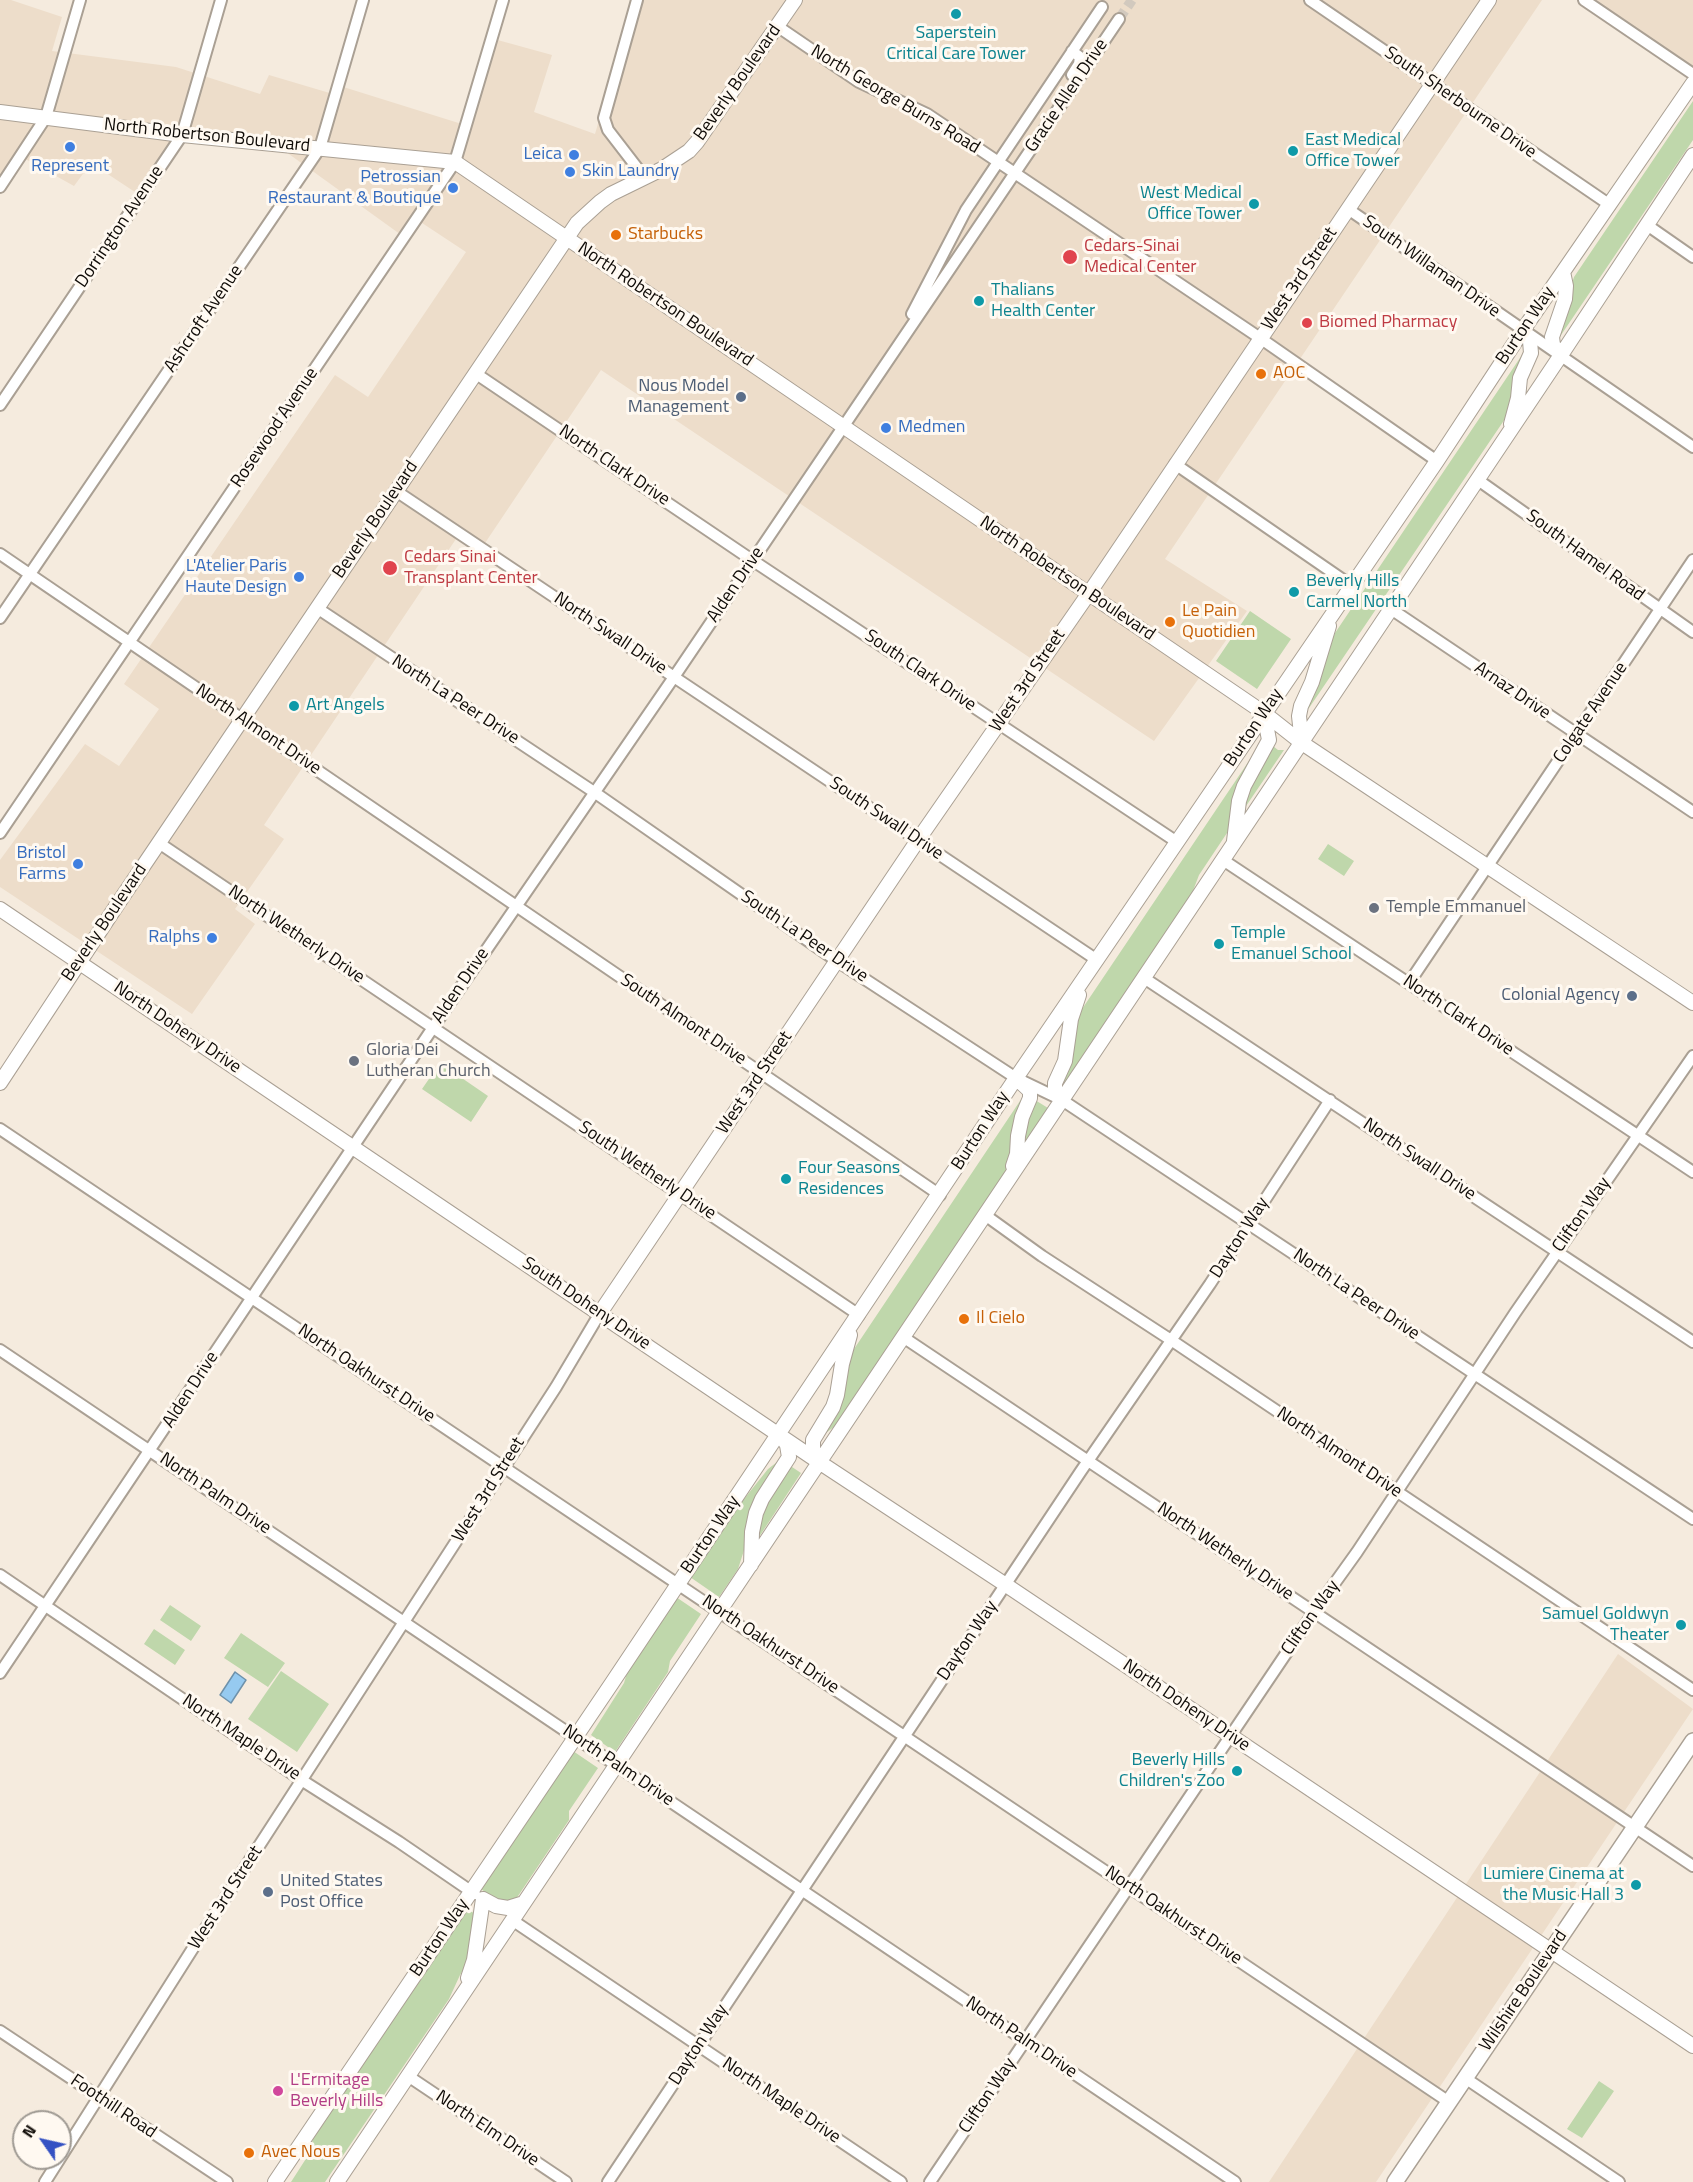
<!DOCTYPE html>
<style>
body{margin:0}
#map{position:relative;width:1693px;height:2182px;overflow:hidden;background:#f5ebde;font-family:"Titillium Web",sans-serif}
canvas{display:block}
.north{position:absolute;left:12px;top:2110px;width:60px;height:60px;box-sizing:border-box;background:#fff9f1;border:2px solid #9f9a93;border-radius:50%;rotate:304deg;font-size:16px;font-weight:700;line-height:24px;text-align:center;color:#0f0b07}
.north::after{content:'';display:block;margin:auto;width:21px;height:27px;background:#3552c3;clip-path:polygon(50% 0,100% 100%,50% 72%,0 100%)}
</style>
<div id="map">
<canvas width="1693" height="2182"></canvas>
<div class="north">N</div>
</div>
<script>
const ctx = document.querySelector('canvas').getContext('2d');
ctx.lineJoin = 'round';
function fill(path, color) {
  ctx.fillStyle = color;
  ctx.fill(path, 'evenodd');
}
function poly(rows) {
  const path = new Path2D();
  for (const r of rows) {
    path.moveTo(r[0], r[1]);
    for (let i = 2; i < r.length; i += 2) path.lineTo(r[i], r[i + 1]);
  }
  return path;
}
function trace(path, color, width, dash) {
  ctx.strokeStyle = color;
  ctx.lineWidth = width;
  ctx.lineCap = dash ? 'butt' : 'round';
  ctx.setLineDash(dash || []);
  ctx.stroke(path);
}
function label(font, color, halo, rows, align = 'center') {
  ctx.font = font + ' "Titillium Web",sans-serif';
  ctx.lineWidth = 6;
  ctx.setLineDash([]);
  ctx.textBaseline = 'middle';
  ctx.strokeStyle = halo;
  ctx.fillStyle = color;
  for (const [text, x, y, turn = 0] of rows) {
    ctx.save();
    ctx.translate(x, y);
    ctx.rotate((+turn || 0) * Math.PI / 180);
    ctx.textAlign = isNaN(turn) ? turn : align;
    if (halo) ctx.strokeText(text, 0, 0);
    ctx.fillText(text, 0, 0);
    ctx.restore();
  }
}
fill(poly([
 [0,0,11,0,62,17,52,51,176,67,260,94,269,75,333,94,337,85,465,125,494,39,552,55,534,112,595,134,634,0,1542,0,1165,559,1247,611,1154,741,601,370,479,552,458,536,264,825,284,839,235,909,255,924,192,1014,0,887,0,860,85,744,119,766,159,709,124,684,335,375,368,397,466,252,416,219,404,237,275,144,181,135,141,196,91,163,74,186,20,156,0,187],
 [1581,0,1693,0,1693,77],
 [1618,1654,1693,1709,1376,2182,1269,2182]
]), '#edddca');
fill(poly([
 [1693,101,1693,140,1559,338,1555,336,1574,277],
 [1526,349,1509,413,1309,708,1302,713,1335,633],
 [1250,611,1291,639,1257,689,1216,661],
 [1261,743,1227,833,1199,875,1191,896,1063,1087,1060,1085,1080,1012],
 [1273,746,1278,750,1284,750,1242,812,1246,791],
 [1328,844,1354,861,1344,876,1318,859],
 [440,1063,488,1096,471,1122,422,1089],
 [1024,1095,1012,1155,1005,1172,835,1426,822,1436,848,1358],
 [1035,1100,1048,1108,1023,1147,1022,1129],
 [781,1459,747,1541,738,1569,719,1597,690,1577,740,1504,768,1469],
 [789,1465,801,1473,759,1537,755,1536,758,1516],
 [676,1597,701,1614,670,1661,668,1672,615,1752,591,1735,624,1683,628,1669],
 [170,1605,201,1626,191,1641,160,1620],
 [154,1629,185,1650,175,1665,144,1644],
 [241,1633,285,1663,268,1687,224,1658],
 [281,1671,329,1704,297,1752,248,1719],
 [573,1751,598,1768,569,1811,569,1820,516,1899,506,1902,496,1900,481,1889],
 [467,1909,477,1915,469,1961,460,1975,449,1999,325,2182,291,2182,309,2154,313,2139],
 [1599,2081,1614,2091,1582,2138,1567,2129]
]), '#bfd7ab');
const water = poly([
 [235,1672,246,1680,231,1703,220,1695,235,1672]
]);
fill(water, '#96caf0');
trace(water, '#6e91aa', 1.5);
trace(poly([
 [1119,19,1132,0]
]), '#d2c9be', 10, [10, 5]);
const street = poly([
 [637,0,604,118,608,130,645,178],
 [1310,0,1610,205],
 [1584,0,1693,74],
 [777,26,859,82,927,114,1260,338,1437,461],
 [1072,51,1080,57,1079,64,1072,75],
 [0,187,46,117,80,0],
 [1348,209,1693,447],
 [1647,225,1693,257],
 [912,314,966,210,1102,7],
 [475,373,752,560,1177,842],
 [0,405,182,135,221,0],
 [1175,464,1352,586],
 [1478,480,1693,632],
 [396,491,1097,960],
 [0,554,940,1195],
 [317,608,594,792,837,961,1016,1078,1062,1100,1693,1519],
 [1391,609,1693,812],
 [0,618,320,148,363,0],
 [0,833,455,162,503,0],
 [159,843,859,1315],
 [1223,860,1693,1172],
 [1144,978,1693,1342],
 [1409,983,1693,560],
 [0,1129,1449,2102],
 [985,1215,1042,1256,1171,1340,1693,1690],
 [903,1337,1693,1866],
 [0,1350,1235,2182],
 [0,1575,303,1781,399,1842,475,1894],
 [0,1673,434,1026,674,677,1119,19],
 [512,1920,901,2182],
 [0,2031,227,2182],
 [408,2076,566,2182],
 [1465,2078,1619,2182],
 [45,2182,202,1934,556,1387,600,1313],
 [608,2182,1081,1471,1210,1284,1330,1100],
 [930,2182,1314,1612,1357,1552,1515,1313,1693,1056]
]);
const secondary = poly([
 [0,112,182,135,455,162,1264,713,1302,743,1693,1003],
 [1561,355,1553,345,1552,337,1565,299,1566,286,1563,272],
 [1511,424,1518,398,1520,378,1531,353,1530,341,1523,330],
 [1302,743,1299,716,1301,706,1312,682,1329,626],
 [1234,841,1239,801,1244,786,1269,740,1264,713],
 [0,909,819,1462,1006,1585,1693,2046],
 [0,1083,119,902,577,223,600,202,611,194,662,169,689,151,697,142,795,0],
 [1062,1100,1055,1090,1055,1083,1065,1061,1071,1019,1079,995],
 [1013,1166,1017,1154,1018,1136,1022,1117,1030,1098,1030,1091,1016,1078],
 [600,1313,918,840,1096,583,1489,0],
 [818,1460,813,1450,813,1440,833,1407,837,1395,842,1364,850,1335],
 [751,1565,752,1532,756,1513,762,1499,789,1457,787,1445,782,1437],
 [468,1978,474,1960,483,1899,496,1906,508,1908,524,1903],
 [275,2182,612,1683,1016,1078,1437,461,1523,330,1693,83],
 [337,2182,1561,355,1693,155]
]);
const primary = poly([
 [1395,2182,1693,1741]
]);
trace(street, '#aaa094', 14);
trace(secondary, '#aaa094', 16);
trace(primary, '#aaa094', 18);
trace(street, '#fff', 10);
trace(secondary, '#fff', 14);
trace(primary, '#fff', 15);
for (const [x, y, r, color] of [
 [956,14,6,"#0f9aa8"],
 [70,147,6,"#3f7fe0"],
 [1293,151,6,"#0f9aa8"],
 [574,155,6,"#3f7fe0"],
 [570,172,6,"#3f7fe0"],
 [453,188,6,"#3f7fe0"],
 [1254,204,6,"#0f9aa8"],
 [616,235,6,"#e8710a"],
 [1070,257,8,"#e0444e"],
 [979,301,6,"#0f9aa8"],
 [1307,323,6,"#e0444e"],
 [1261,374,6,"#e8710a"],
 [741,397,6,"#5c6f8a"],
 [886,428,6,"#3f7fe0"],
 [390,568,8,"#e0444e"],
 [299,577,6,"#3f7fe0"],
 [1294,592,6,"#0f9aa8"],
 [1170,622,6,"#e8710a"],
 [294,706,6,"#0f9aa8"],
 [78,864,6,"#3f7fe0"],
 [1374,908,6,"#6b7280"],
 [212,938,6,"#3f7fe0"],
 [1219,944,6,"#0f9aa8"],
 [1632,996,6,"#5c6f8a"],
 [354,1061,6,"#6b7280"],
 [786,1179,6,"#0f9aa8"],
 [964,1319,6,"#e8710a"],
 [1681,1625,6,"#0f9aa8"],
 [1237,1771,6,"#0f9aa8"],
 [1636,1885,6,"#0f9aa8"],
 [268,1892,6,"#5c6f8a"],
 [278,2091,6,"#d1479c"],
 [249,2153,6,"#e8710a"]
]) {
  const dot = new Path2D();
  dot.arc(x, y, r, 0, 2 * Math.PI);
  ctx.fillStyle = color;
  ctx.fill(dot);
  trace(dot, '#fff9f1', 2);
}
label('18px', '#0d838f', '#fff9f1', [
 ["Saperstein",956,34,"center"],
 ["Critical Care Tower",956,55,"center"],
 ["East Medical",1305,141],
 ["Office Tower",1305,162],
 ["West Medical",1242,194,"right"],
 ["Office Tower",1242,215,"right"],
 ["Thalians",991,291],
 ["Health Center",991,312],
 ["Beverly Hills",1306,582],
 ["Carmel North",1306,603],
 ["Art Angels",306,706],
 ["Temple",1231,934],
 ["Emanuel School",1231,955],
 ["Four Seasons",798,1169],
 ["Residences",798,1190],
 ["Samuel Goldwyn",1669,1615,"right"],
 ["Theater",1669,1636,"right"],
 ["Beverly Hills",1225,1761,"right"],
 ["Children's Zoo",1225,1782,"right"],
 ["Lumiere Cinema at",1624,1875,"right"],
 ["the Music Hall 3",1624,1896,"right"]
], 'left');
label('18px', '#0f0b07', '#fff9f1', [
 ["Beverly Boulevard",738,83,-55],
 ["Gracie Allen Drive",1067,96,-56],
 ["North George Burns Road",895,100,31],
 ["South Sherbourne Drive",1460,103,35],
 ["North Robertson Boulevard",207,136,6],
 ["Dorrington Avenue",120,227,-56],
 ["South Willaman Drive",1431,267,35],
 ["West 3rd Street",1300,279,-56],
 ["North Robertson Boulevard",665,305,34],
 ["Ashcroft Avenue",204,319,-56],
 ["Burton Way",1526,326,-56],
 ["Rosewood Avenue",275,428,-56],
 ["North Clark Drive",614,466,34],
 ["Beverly Boulevard",376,520,-56],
 ["South Hamel Road",1585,556,36],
 ["North Robertson Boulevard",1067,579,34],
 ["Alden Drive",736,585,-56],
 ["North Swall Drive",610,634,34],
 ["South Clark Drive",920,671,34],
 ["West 3rd Street",1028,681,-56],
 ["Arnaz Drive",1512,691,34],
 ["North La Peer Drive",455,700,33],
 ["Colgate Avenue",1591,713,-56],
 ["Burton Way",1254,728,-56],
 ["North Almont Drive",258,730,34],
 ["South Swall Drive",886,819,34],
 ["Beverly Boulevard",105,923,-56],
 ["North Wetherly Drive",296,935,34],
 ["South La Peer Drive",804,937,34],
 ["Alden Drive",461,986,-56],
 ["North Clark Drive",1458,1016,34],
 ["South Almont Drive",683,1020,34],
 ["North Doheny Drive",177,1028,34],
 ["West 3rd Street",755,1083,-56],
 ["Burton Way",981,1131,-57],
 ["North Swall Drive",1419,1160,34],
 ["South Wetherly Drive",647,1171,34],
 ["Clifton Way",1582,1215,-55],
 ["Dayton Way",1240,1238,-57],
 ["North La Peer Drive",1356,1295,34],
 ["South Doheny Drive",586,1304,34],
 ["North Oakhurst Drive",366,1374,34],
 ["Alden Drive",191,1390,-57],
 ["North Almont Drive",1339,1453,34],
 ["West 3rd Street",489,1490,-58],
 ["North Palm Drive",215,1494,34],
 ["Burton Way",711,1535,-56],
 ["North Wetherly Drive",1225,1552,34],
 ["Clifton Way",1311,1618,-55],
 ["Dayton Way",968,1641,-56],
 ["North Oakhurst Drive",770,1645,34],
 ["North Doheny Drive",1186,1706,34],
 ["North Maple Drive",241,1738,34],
 ["North Palm Drive",618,1766,34],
 ["West 3rd Street",226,1898,-57],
 ["North Oakhurst Drive",1173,1916,34],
 ["Burton Way",440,1938,-56],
 ["Wilshire Boulevard",1524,1991,-56],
 ["North Palm Drive",1021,2038,34],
 ["Dayton Way",699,2045,-57],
 ["Clifton Way",988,2096,-56],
 ["North Maple Drive",781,2101,34],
 ["Foothill Road",113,2107,34],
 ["North Elm Drive",487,2129,34]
]);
label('18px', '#366cbe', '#fff9f1', [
 ["Leica",562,155],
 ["Represent",70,167,"center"],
 ["Skin Laundry",582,172,"left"],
 ["Petrossian",441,178],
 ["Restaurant & Boutique",441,199],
 ["Medmen",898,428,"left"],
 ["L'Atelier Paris",287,567],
 ["Haute Design",287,588],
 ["Bristol",66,854],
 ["Farms",66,875],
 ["Ralphs",200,938]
], 'right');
label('18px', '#c56008', '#fff9f1', [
 ["Starbucks",628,235],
 ["AOC",1273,374],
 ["Le Pain",1182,612],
 ["Quotidien",1182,633],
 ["Il Cielo",976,1319],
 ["Avec Nous",261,2153]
], 'left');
label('18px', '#be3a42', '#fff9f1', [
 ["Cedars-Sinai",1084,247],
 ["Medical Center",1084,268],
 ["Biomed Pharmacy",1319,323],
 ["Cedars Sinai",404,558],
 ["Transplant Center",404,579]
], 'left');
label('18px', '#4e5e75', '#fff9f1', [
 ["Nous Model",729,387],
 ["Management",729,408],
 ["Colonial Agency",1620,996],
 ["United States",280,1882,"left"],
 ["Post Office",280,1903,"left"]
], 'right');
label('18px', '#5b616d', '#fff9f1', [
 ["Temple Emmanuel",1386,908],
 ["Gloria Dei",366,1051],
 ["Lutheran Church",366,1072]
], 'left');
label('18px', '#b23c85', '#fff9f1', [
 ["L'Ermitage",290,2081],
 ["Beverly Hills",290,2102]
], 'left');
</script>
